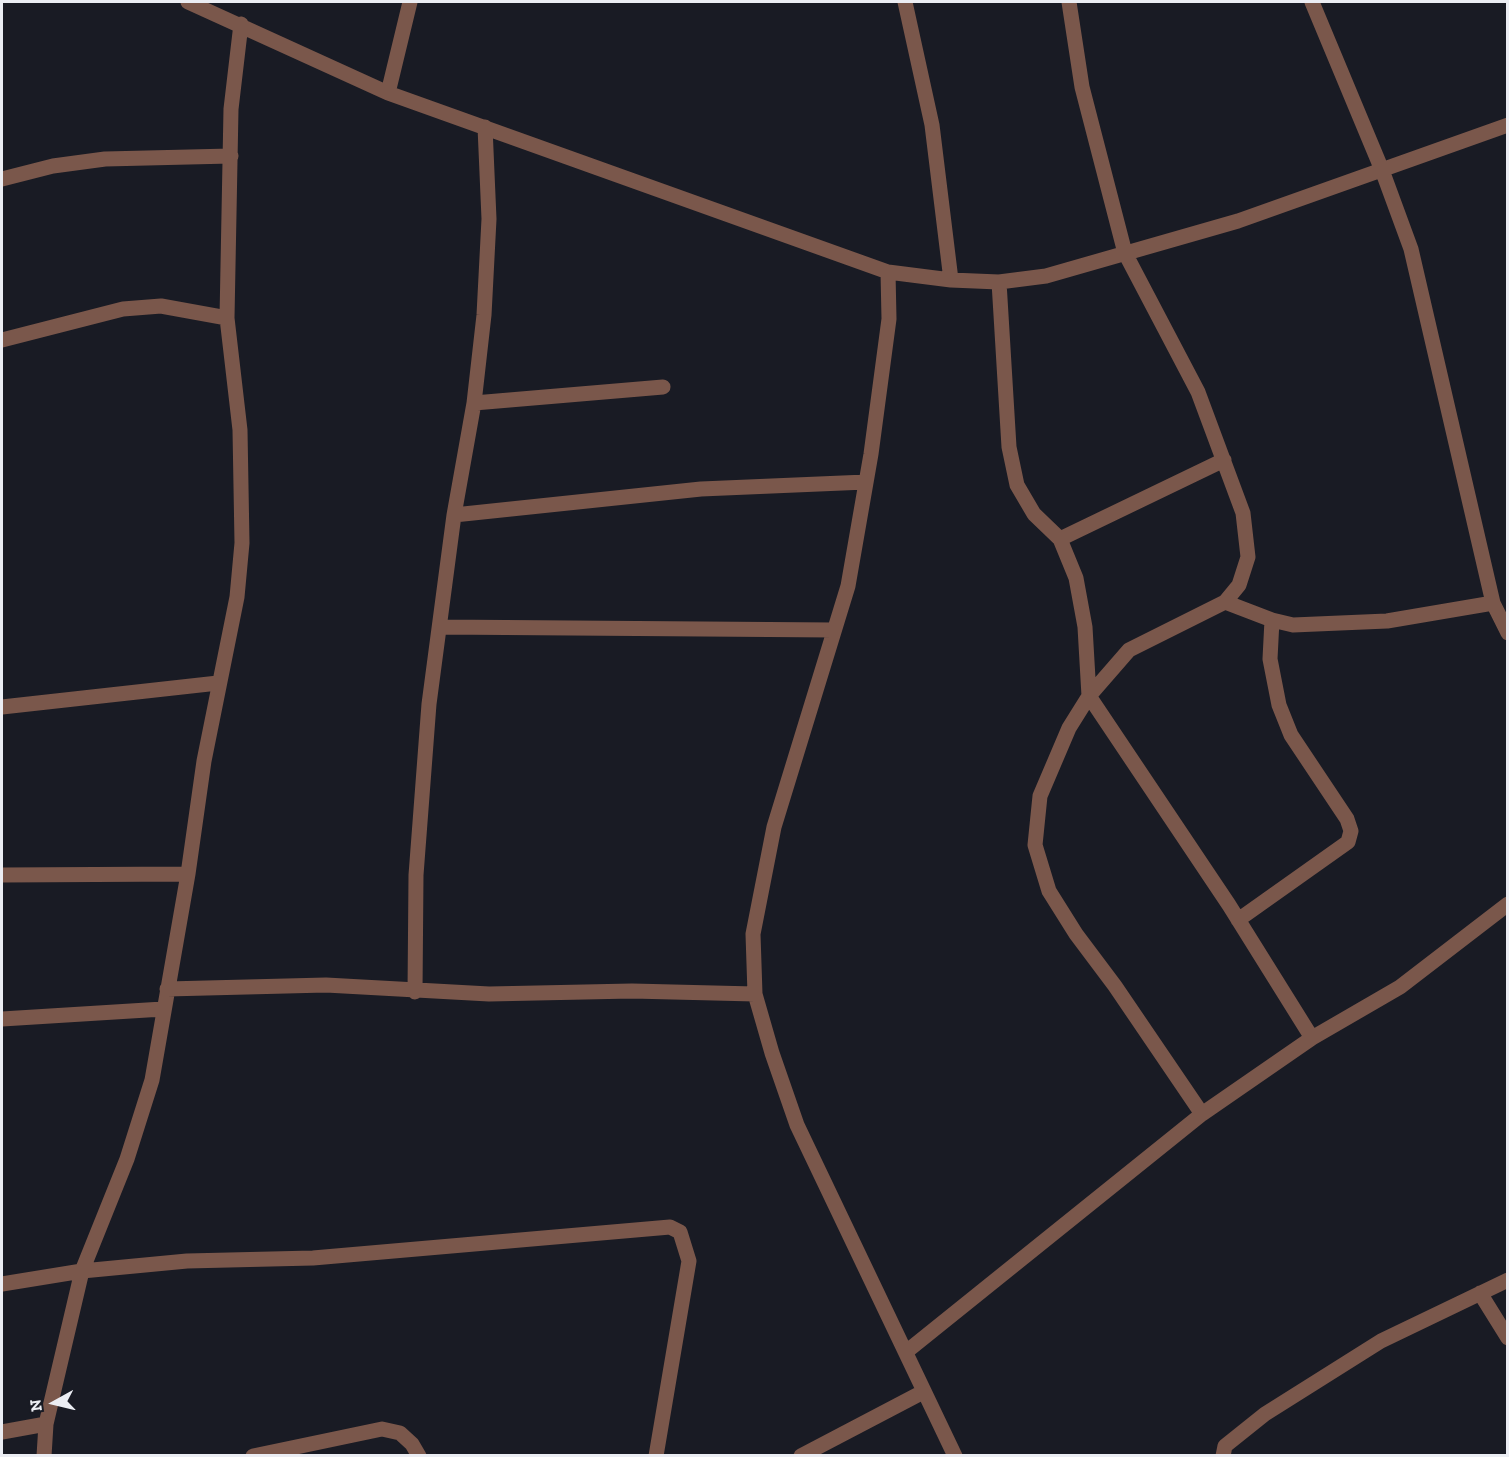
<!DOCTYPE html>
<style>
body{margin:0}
#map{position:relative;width:1509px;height:1457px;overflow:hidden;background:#191b24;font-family:"Zilla Slab",serif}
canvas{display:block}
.frame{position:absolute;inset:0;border:3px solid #ebedf3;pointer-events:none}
.north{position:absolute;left:24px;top:1373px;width:60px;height:60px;-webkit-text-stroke:4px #191b24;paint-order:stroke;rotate:262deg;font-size:16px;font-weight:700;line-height:24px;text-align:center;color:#ebedf3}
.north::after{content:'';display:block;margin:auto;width:21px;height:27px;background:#ebedf3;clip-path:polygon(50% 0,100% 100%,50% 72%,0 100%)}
</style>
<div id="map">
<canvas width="1509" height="1457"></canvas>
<div class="frame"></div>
<div class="north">N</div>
</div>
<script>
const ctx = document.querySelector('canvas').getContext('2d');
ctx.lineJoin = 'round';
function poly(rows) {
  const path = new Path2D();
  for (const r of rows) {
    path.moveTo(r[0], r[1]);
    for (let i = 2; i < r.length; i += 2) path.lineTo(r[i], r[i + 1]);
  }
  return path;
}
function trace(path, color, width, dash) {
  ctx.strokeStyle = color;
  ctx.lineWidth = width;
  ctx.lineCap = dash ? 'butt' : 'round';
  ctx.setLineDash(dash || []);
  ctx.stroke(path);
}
trace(poly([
 [188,2,388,93,888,272,951,280,999,282,1046,276,1238,221,1508,125],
 [905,2,932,125,951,280],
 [1069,2,1082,87,1125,253,1198,392,1243,513,1248,557,1239,585,1225,602,1129,650,1089,696,1069,728,1040,796,1035,845,1049,891,1076,934,1115,986,1202,1114],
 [1312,2,1382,170,1411,249,1493,603,1508,633],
 [388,93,410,2],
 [2,179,53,166,105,159,231,156],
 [888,272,889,319,871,454,848,586,774,827,753,934,755,994,772,1053,797,1125,955,1456],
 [999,282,1009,447,1017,485,1034,514,1060,539,1076,578,1085,627,1089,696,1229,905,1312,1038],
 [2,340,123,309,161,306,227,318],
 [474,403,663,387],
 [454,515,701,489,866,482],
 [1060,539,1224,460],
 [1225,602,1272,620,1293,625,1387,621,1493,603],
 [440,627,834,630],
 [2,707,218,683],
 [2,875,188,874],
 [1238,920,1348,842,1351,831,1347,819,1291,735,1279,705,1270,659,1272,620],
 [167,989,326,985,489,994,632,991,755,994],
 [415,992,416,875,429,704,454,515,474,403,484,315,489,219,485,127],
 [2,1019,163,1009],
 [2,1284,82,1271,187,1261,313,1258,670,1227,680,1232,689,1261,656,1456],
 [1480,1293,1508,1338],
 [906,1352,1202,1114,1312,1038,1400,987,1508,904],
 [2,1432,46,1424],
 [44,1456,46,1424,82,1271,127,1159,152,1080,188,874,204,761,237,597,242,543,240,430,227,318,231,109,241,24],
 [253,1456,382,1429,400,1433,412,1444,419,1456],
 [801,1456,923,1392],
 [1223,1456,1225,1446,1265,1414,1381,1341,1508,1280]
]), '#7a574b', 15);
</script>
